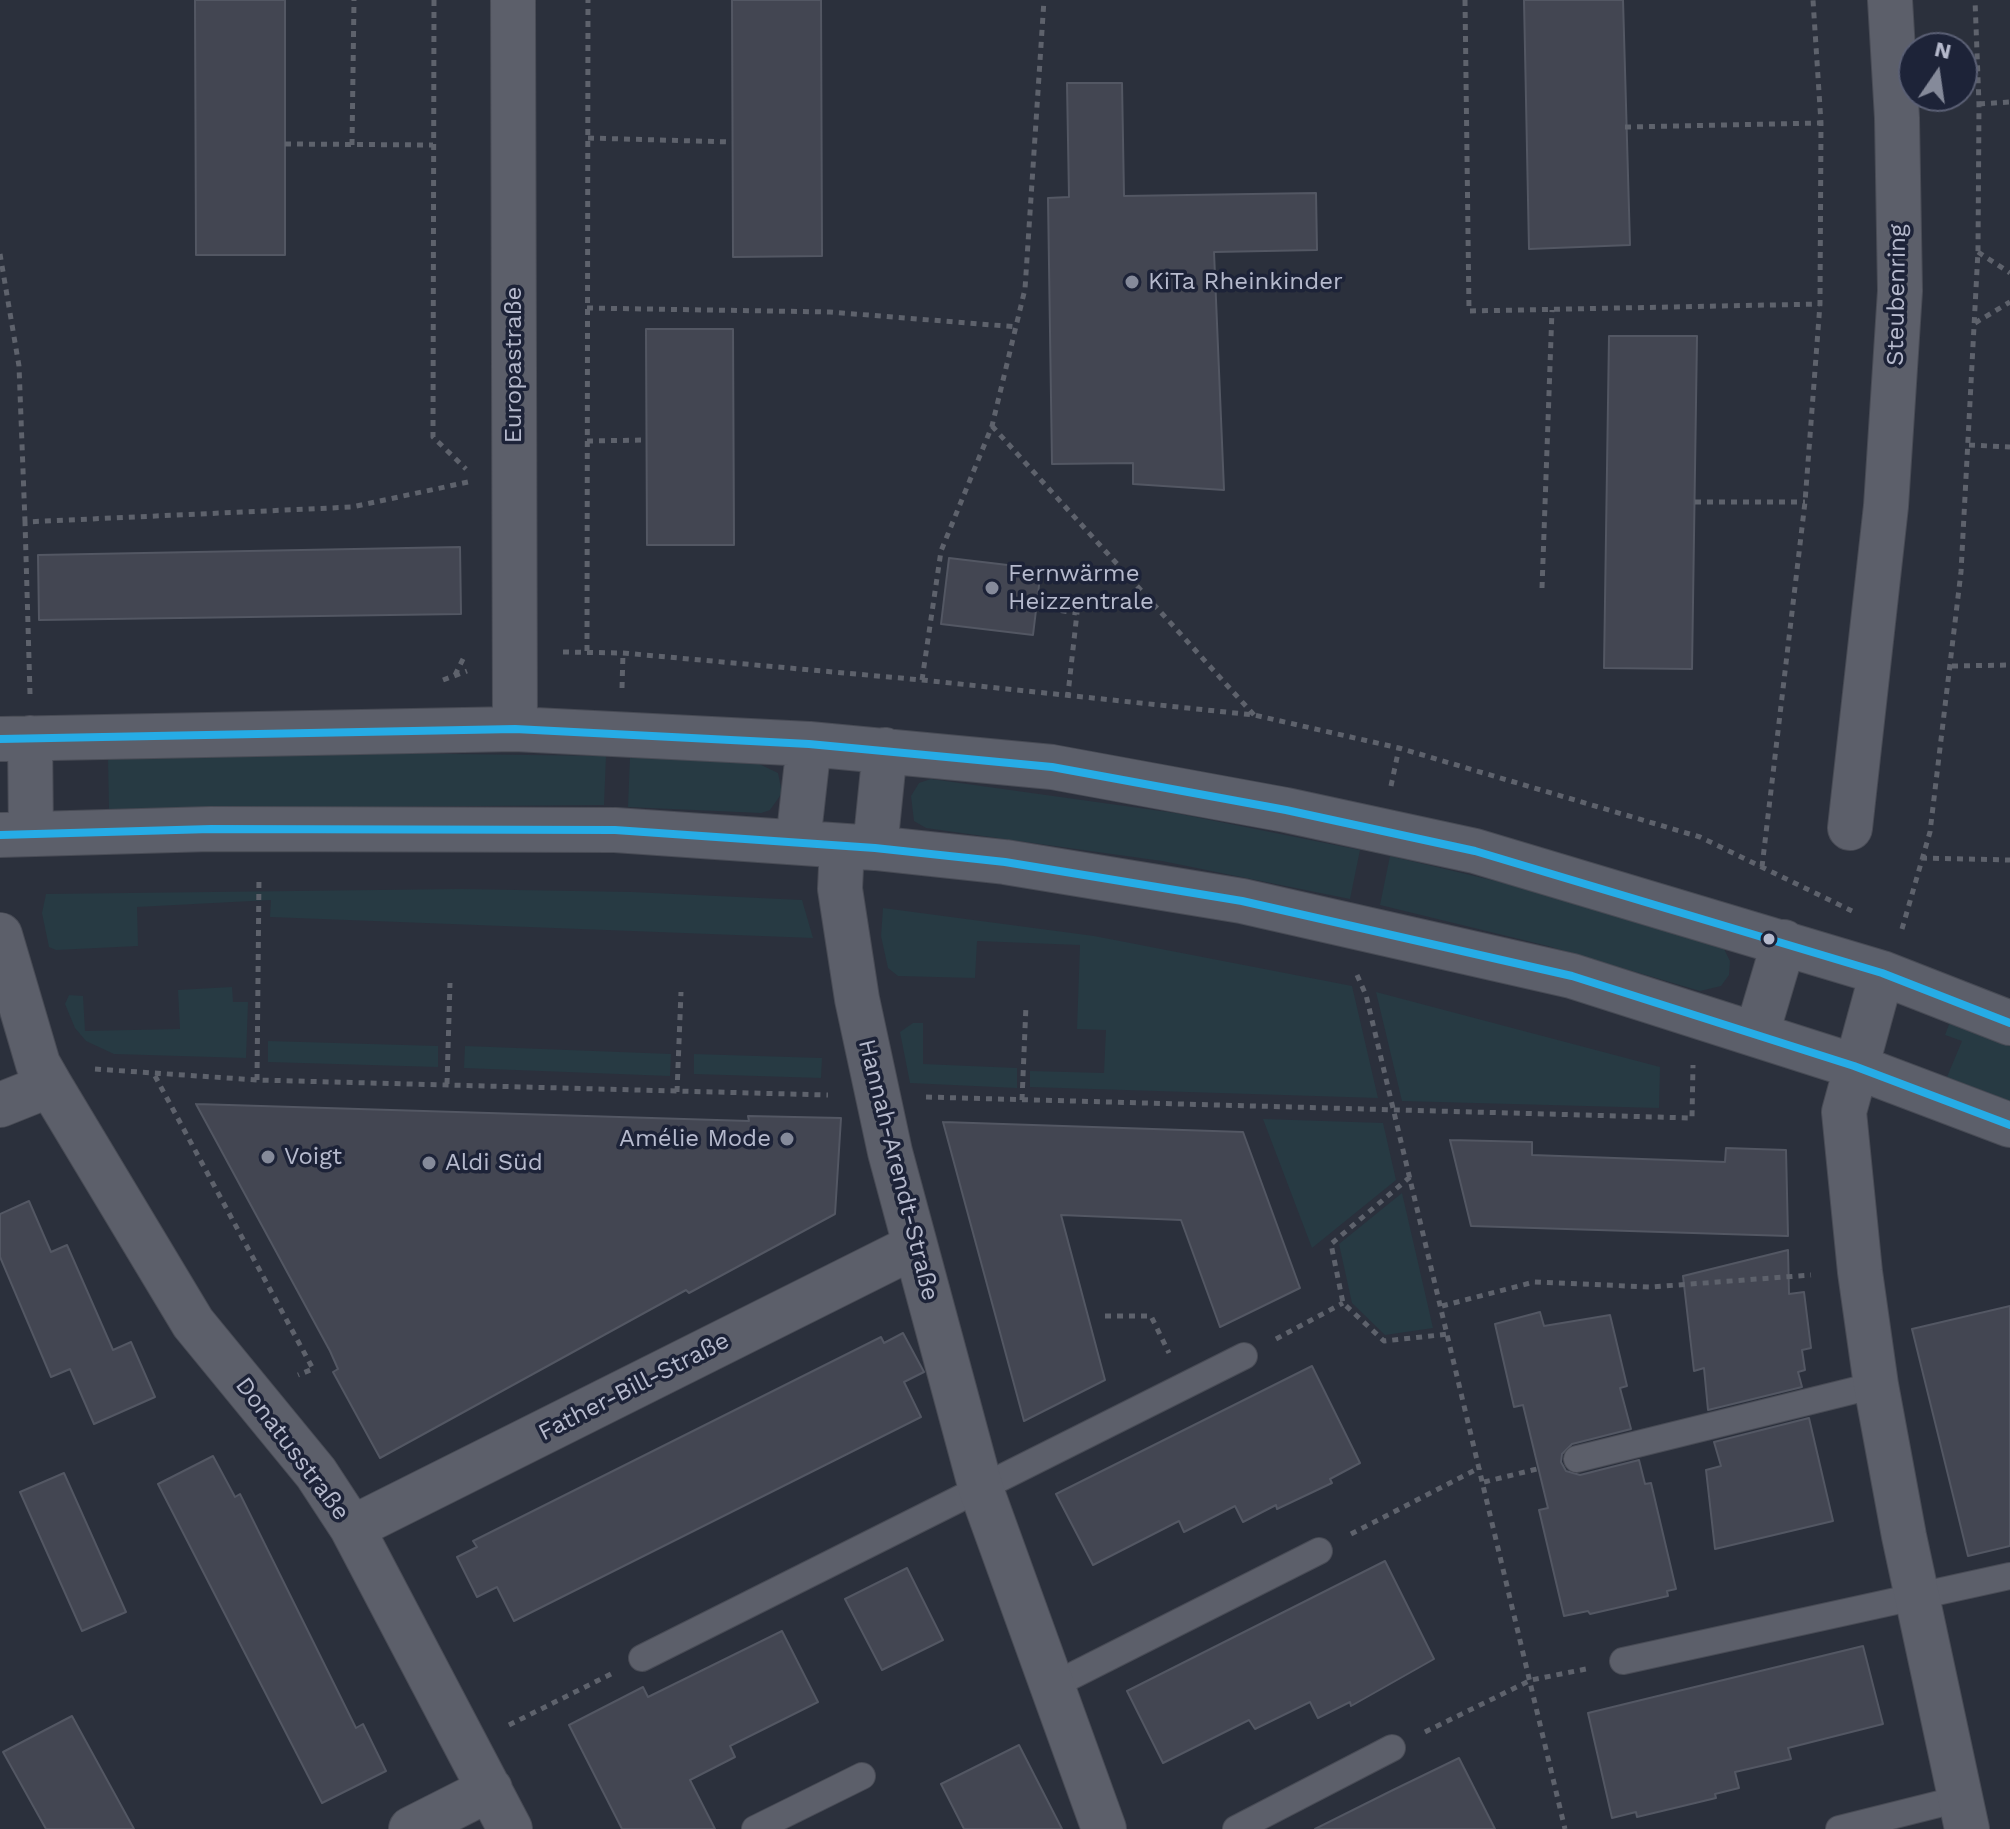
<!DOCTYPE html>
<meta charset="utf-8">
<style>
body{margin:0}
#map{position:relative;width:2010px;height:1829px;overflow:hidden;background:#2b303c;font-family:"Work Sans",sans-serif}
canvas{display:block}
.north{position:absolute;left:1898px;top:32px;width:80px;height:80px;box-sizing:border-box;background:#1d2338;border:2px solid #5a5f74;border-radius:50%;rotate:13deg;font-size:22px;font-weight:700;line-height:32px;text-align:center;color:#b6bacd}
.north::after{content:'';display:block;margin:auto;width:28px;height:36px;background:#858a9a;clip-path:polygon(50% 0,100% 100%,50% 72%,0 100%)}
</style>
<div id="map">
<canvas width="2010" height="1829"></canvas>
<div class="north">N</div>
</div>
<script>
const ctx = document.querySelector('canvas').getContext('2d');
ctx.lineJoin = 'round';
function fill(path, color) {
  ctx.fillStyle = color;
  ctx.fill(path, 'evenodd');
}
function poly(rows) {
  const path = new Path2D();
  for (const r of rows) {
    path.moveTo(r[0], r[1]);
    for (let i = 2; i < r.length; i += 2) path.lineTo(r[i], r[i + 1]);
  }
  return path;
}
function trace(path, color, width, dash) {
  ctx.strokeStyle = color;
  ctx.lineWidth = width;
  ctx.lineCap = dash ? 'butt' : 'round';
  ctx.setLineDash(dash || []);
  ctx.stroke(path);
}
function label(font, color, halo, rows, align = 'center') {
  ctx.font = font + ' "Work Sans",sans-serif';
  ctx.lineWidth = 7;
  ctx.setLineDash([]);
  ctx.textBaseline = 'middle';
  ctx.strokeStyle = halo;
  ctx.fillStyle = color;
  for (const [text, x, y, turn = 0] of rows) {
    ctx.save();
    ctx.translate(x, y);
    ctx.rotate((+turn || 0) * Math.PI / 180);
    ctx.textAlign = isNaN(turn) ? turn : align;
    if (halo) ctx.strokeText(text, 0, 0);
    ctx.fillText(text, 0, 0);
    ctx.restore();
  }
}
fill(poly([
 [374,753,606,756,604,805,109,809,108,758],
 [630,757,757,763,778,773,782,793,770,810,761,813,628,807],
 [931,779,1175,813,1360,850,1350,899,1162,861,926,828,914,821,911,796,919,783],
 [1390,856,1563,897,1714,942,1724,949,1730,961,1729,975,1721,986,1700,991,1548,946,1380,905],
 [460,889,632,892,802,900,813,938,270,917,271,900,137,907,138,946,56,950,49,947,42,913,46,894],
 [883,908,1094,936,1352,986,1378,1098,1030,1087,1030,1071,1104,1073,1106,1030,1077,1029,1080,945,977,941,975,978,898,976,888,968,881,936],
 [232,987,233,1002,248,1002,246,1058,114,1054,86,1041,75,1028,65,1004,69,995,83,996,85,1031,180,1029,178,990],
 [1376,992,1660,1067,1659,1108,1402,1101],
 [1950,1022,2010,1044,2010,1101,1947,1077,1962,1041,1945,1035],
 [913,1023,923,1023,923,1064,1017,1068,1017,1088,910,1083,900,1032],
 [268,1041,438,1046,438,1067,268,1062],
 [465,1046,671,1054,670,1076,464,1068],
 [694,1054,822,1058,821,1078,694,1074],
 [1263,1119,1383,1123,1396,1180,1312,1248],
 [1402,1193,1433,1328,1385,1335,1352,1303,1339,1244]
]), '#273a43');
const building = poly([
 [195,0,285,0,285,255,196,255,195,0],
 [732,0,821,0,822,256,733,257,732,0],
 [1524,0,1623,0,1630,245,1529,249,1524,0],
 [1067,83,1122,83,1124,196,1316,193,1317,250,1214,252,1224,490,1133,484,1133,463,1052,464,1048,198,1069,197,1067,83],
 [646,329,733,329,734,545,647,545,646,329],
 [1609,336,1697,336,1692,669,1604,668,1609,336],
 [460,547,461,614,39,620,38,555,460,547],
 [949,558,1041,569,1033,635,941,624,949,558],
 [196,1104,749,1121,748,1116,841,1118,835,1214,689,1293,686,1290,380,1458,333,1372,338,1369,330,1351,196,1104],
 [943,1122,1243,1132,1300,1288,1220,1327,1181,1220,1061,1215,1105,1380,1024,1421,943,1122],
 [1450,1140,1532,1142,1532,1155,1725,1162,1726,1148,1786,1150,1788,1236,1471,1226,1450,1140],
 [29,1201,51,1252,67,1245,113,1350,131,1342,155,1397,94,1424,70,1369,51,1377,0,1257,0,1214,29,1201],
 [1788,1250,1789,1294,1804,1292,1811,1348,1802,1350,1805,1370,1798,1372,1802,1387,1708,1410,1704,1368,1694,1371,1683,1276,1788,1250],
 [2010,1306,2010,1546,1968,1556,1912,1329,2010,1306],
 [1540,1312,1544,1326,1610,1315,1627,1386,1620,1388,1631,1429,1572,1444,1562,1454,1561,1462,1566,1471,1580,1475,1639,1460,1645,1484,1651,1483,1676,1589,1667,1591,1668,1596,1590,1614,1588,1611,1564,1616,1539,1510,1548,1508,1523,1405,1514,1407,1495,1324,1540,1312],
 [903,1333,924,1372,904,1382,921,1417,514,1621,497,1587,477,1597,457,1557,477,1547,473,1541,881,1337,884,1343,903,1333],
 [1312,1366,1360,1463,1330,1479,1332,1483,1277,1509,1276,1505,1243,1522,1235,1506,1184,1532,1179,1521,1093,1565,1056,1494,1312,1366],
 [1809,1418,1833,1521,1715,1549,1706,1470,1721,1466,1714,1442,1809,1418],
 [213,1456,235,1497,240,1494,356,1728,363,1724,386,1771,322,1803,158,1484,213,1456],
 [64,1473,126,1612,82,1631,20,1492,64,1473],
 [1385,1561,1434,1659,1351,1706,1350,1702,1318,1718,1310,1702,1255,1729,1249,1720,1163,1763,1127,1691,1385,1561],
 [907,1568,943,1640,882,1670,845,1599,907,1568],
 [782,1631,818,1702,730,1746,735,1757,690,1780,715,1829,622,1829,569,1725,643,1687,648,1697,782,1631],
 [1863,1646,1883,1724,1788,1748,1791,1759,1735,1772,1739,1788,1715,1794,1716,1798,1637,1817,1636,1812,1612,1818,1588,1713,1863,1646],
 [72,1716,134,1829,46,1829,3,1752,72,1716],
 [1019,1745,1062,1829,964,1829,941,1784,1019,1745],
 [1459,1758,1495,1829,1315,1829,1391,1791,1459,1758]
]);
fill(building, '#434652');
trace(building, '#535763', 2);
const service = poly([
 [1577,1459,1876,1385],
 [642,1658,1244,1356],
 [1623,1661,2010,1576],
 [1050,1687,1319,1551],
 [755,1829,862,1776],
 [1236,1829,1392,1748],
 [1839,1829,1959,1799]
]);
const minor = poly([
 [513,0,515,729],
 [30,738,31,834],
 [0,739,515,729,809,744,1052,767,1286,810,1475,851,1882,973,2010,1023],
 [1850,828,1886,506,1900,291,1897,118,1890,0],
 [0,835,211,829,615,830,875,848,1005,862,1242,901,1572,976,1854,1066,2010,1125],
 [798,842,809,744],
 [842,846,840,889,857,999,890,1152,981,1489,1104,1829],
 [875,848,885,750],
 [0,935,38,1064,50,1085,193,1323,316,1473,352,1528,510,1829],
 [1882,973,1844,1112,1860,1272,1876,1385,1904,1536,1967,1829],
 [1757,1033,1784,942],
 [0,1105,50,1085],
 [352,1528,915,1246],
 [411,1829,490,1789]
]);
trace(service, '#484b55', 28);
trace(minor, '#484b55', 46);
trace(poly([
 [434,0,433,437,466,469],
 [1465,0,1469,311,1820,304],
 [1979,104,2010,102],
 [1625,127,1821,123],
 [588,138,732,142],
 [285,144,433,145],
 [352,145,354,0],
 [1978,252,2010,273],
 [0,254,19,366,25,522],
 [587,308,830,312,1018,327],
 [1975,323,2010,302],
 [992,426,1254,715],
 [587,441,646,440],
 [1969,445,2010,447],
 [1695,502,1805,502],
 [1542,588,1552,310],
 [1037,607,1077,613,1068,694],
 [587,651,588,0],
 [563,652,623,653,922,680,1254,715,1399,748,1700,837,1852,911],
 [1952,666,2010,665],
 [455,675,465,655],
 [443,680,467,671],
 [922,680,941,551,992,426,1025,289,1044,0],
 [622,688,623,653],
 [30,694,25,522,352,507,468,482],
 [1391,786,1399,748],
 [1921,858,2010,860],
 [1762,867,1805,502,1820,304,1821,123,1813,0],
 [1902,929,1930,832,1961,572,1978,251,1979,104,1975,0],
 [1357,975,1366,995,1565,1829],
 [95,1069,257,1080,828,1095],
 [155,1076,313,1369,298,1375],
 [257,1080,259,877],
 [447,1084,450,983],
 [677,1092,681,992],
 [926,1097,1692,1118,1693,1065],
 [1022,1100,1026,1005],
 [1410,1177,1331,1244,1343,1303,1384,1341,1449,1334],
 [1442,1306,1534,1282,1651,1287,1811,1275],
 [1105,1316,1151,1316,1169,1353],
 [1276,1339,1343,1303],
 [1484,1482,1541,1468],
 [1351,1534,1481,1467],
 [509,1725,611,1674],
 [1425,1732,1531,1680,1586,1669]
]), '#5e626c', 5, [6, 6]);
trace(service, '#5c5f6a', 26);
trace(minor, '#5c5f6a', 44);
trace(poly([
 [0,739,515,729,809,744,1052,767,1286,810,1475,851,1882,973,2010,1023],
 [0,835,211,829,615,830,875,848,1005,862,1242,901,1572,976,1854,1066,2010,1125]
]), '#26ace6', 8);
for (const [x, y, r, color] of [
 [1132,282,8,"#858a9a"],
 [992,588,8,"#858a9a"],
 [1769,939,7,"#b6bacd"],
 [787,1139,8,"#858a9a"],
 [268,1157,8,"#858a9a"],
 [429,1163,8,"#858a9a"]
]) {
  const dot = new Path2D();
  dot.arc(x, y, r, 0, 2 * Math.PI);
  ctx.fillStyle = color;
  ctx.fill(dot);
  trace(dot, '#1d2338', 3);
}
label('24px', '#b6bacd', '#1d2338', [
 ["KiTa Rheinkinder",1148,282],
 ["Fernwärme",1008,574],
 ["Heizzentrale",1008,602],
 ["Amélie Mode",771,1139,"right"],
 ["Voigt",284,1157],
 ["Aldi Süd",445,1163]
], 'left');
label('24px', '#b6bacd', '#1d2338', [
 ["Steubenring",1897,295,-89],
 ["Europastraße",514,365,-90],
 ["Hannah-Arendt-Straße",898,1170,76],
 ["Father-Bill-Straße",634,1387,-27],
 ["Donatusstraße",292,1449,53]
]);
</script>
